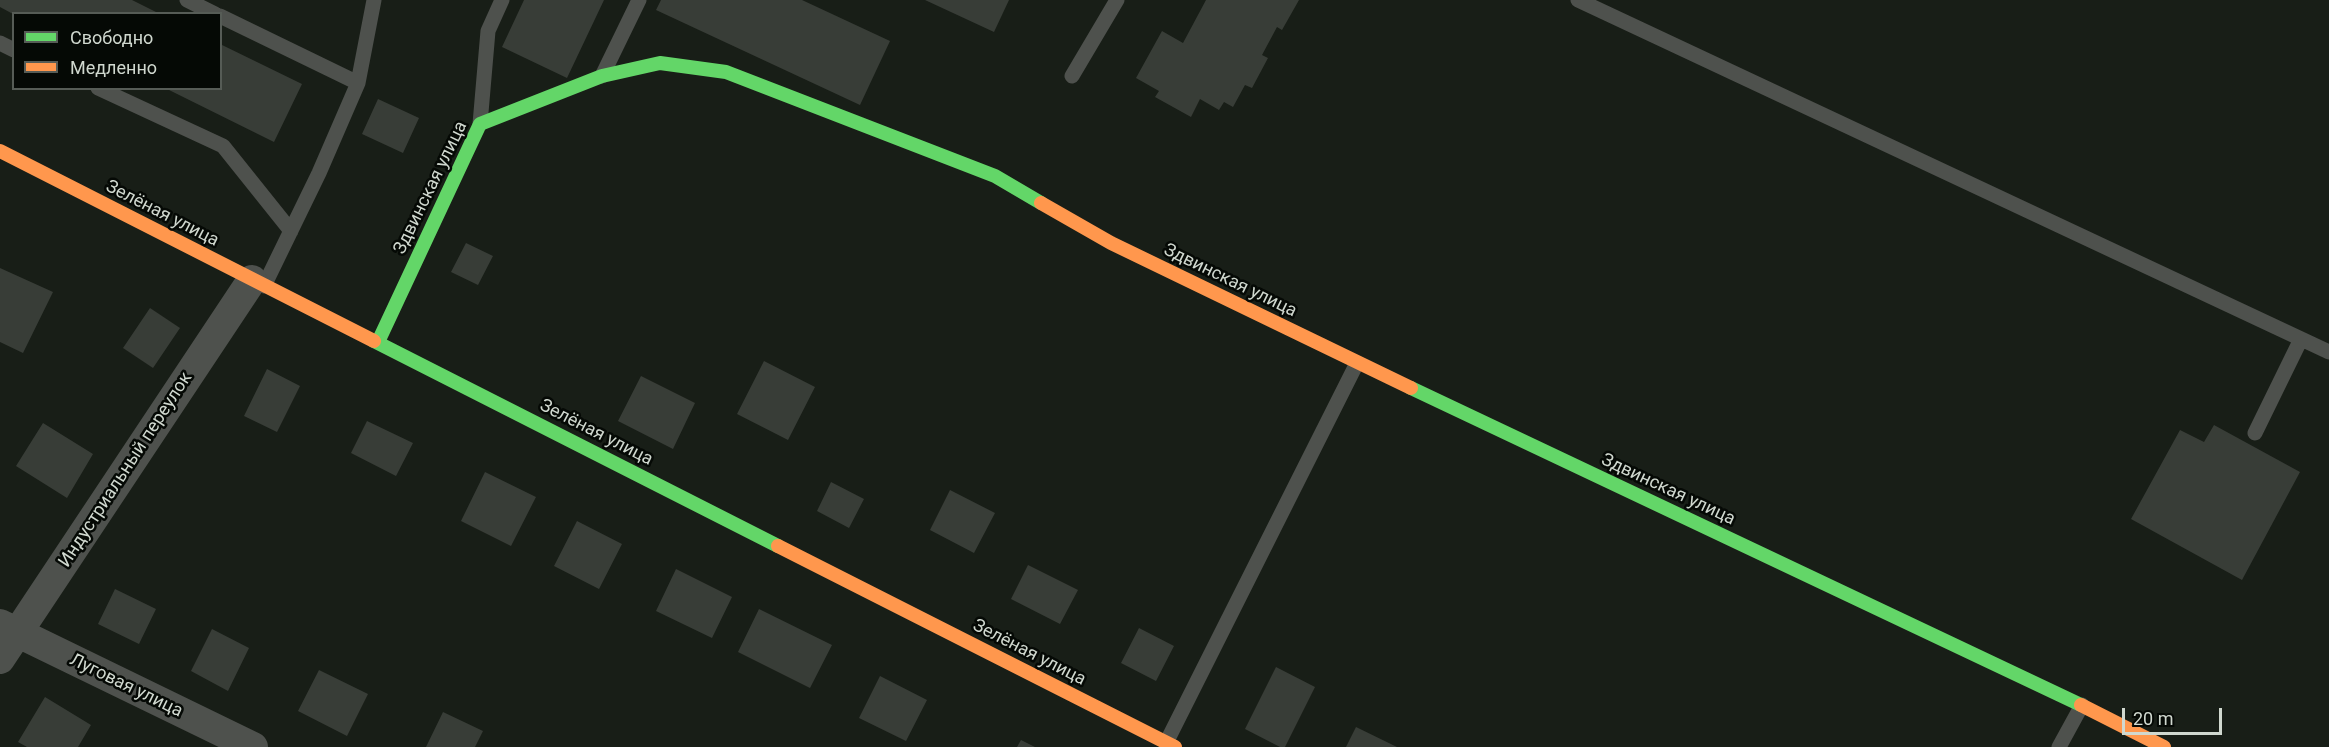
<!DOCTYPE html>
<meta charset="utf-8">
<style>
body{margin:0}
#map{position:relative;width:2329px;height:747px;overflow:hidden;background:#181e17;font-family:Roboto,sans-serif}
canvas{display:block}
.legend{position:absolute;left:12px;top:12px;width:210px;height:78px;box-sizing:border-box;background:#050905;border:2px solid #565c56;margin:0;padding:8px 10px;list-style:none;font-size:18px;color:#d0d8cf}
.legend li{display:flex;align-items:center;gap:12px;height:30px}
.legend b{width:30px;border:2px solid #565c56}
.scale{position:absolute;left:2122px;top:708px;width:100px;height:27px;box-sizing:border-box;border:3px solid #d0d8cf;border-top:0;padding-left:8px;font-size:18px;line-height:21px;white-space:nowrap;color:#d0d8cf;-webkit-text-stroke:4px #050905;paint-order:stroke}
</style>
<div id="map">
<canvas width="2329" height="747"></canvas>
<ul class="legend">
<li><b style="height:8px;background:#63d668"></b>Свободно</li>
<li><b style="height:8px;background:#ff974d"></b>Медленно</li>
</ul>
<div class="scale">20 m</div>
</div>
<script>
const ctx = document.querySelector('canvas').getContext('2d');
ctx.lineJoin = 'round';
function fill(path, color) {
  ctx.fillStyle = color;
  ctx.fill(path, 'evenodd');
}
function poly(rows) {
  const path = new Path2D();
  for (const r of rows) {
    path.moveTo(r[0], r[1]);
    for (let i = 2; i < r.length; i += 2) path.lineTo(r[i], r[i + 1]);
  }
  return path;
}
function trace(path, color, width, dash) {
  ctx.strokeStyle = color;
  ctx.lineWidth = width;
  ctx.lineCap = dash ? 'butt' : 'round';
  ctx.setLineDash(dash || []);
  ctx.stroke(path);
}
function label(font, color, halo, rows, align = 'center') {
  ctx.font = font + ' Roboto,sans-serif';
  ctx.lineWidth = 5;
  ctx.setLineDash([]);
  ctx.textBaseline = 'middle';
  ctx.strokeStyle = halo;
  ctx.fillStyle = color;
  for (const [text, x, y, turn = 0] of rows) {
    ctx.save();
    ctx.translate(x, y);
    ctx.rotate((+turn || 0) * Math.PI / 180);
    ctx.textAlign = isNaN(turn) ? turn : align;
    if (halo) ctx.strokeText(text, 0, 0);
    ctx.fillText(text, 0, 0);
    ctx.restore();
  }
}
fill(poly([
 [0,0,132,0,160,14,13,14,0,7],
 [524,0,604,0,567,78,502,47],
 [661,0,802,0,890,41,860,105,656,10],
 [925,0,1009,0,994,32],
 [1206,0,1299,0,1282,30,1277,27,1262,55,1268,58,1252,88,1245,85,1233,107,1224,102,1219,110,1200,99,1191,117,1155,97,1159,91,1136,78,1162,31,1183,43],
 [220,44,302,84,274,142,165,88,220,88],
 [378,99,419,118,403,153,362,134],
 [466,243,493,256,478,285,451,272],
 [0,268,53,292,23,353,0,342],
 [150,308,180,328,153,368,123,348],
 [764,361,815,387,788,440,737,414],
 [267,369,300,386,277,432,244,416],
 [641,376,695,403,673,449,618,421],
 [367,421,413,443,396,476,351,453],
 [43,423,93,454,67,498,16,466],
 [2214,425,2300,472,2242,580,2131,519,2180,430,2204,442],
 [485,472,536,497,511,546,461,521],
 [831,482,864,499,849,528,817,511],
 [950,490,995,513,974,553,930,530],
 [577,521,622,544,599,589,554,566],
 [1028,565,1078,590,1060,624,1011,599],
 [676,569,732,597,712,638,656,611],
 [115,589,156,609,139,644,98,624],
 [759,609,832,645,810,688,738,652],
 [1139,628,1174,646,1156,681,1121,663],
 [212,629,249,648,228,691,191,671],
 [1276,667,1315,687,1285,747,1280,747,1245,729],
 [319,670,368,694,347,736,298,711],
 [880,676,927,700,906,741,859,718],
 [45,697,91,725,78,747,27,747,18,742],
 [443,712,483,731,475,747,426,747],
 [1356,727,1397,747,1346,747],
 [1021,740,1035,747,1017,747]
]), '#383d37');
trace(poly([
 [187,0,215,14],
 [1578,0,2329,352],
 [220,16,358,83],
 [0,43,14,50],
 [602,76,639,0],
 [1072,76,1117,0],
 [98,88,223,146,291,231],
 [480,124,488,31,502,0],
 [264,286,319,173,358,83,374,0],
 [2255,433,2301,339],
 [1166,743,1357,363],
 [2059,747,2082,705]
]), '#4e514d', 15);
trace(poly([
 [0,624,253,747],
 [0,659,252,280]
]), '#4e514d', 30);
trace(poly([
 [374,341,778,546],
 [378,342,480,124,602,76,660,63,726,72,995,176,1041,203],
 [1411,388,2081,705]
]), '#63d668', 14);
trace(poly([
 [0,151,374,341],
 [1041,203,1111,243,1411,388],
 [778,546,1175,747],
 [2081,705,2164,747]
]), '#ff974d', 14);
label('18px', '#d0d8cf', '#050905', [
 ["Здвинская улица",431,188,-64],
 ["Зелёная улица",162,214,27],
 ["Здвинская улица",1230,281,26],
 ["Зелёная улица",596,433,27],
 ["Индустриальный переулок",126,470,-57],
 ["Здвинская улица",1668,490,25],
 ["Зелёная улица",1029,653,27],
 ["Луговая улица",126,686,26]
]);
</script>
